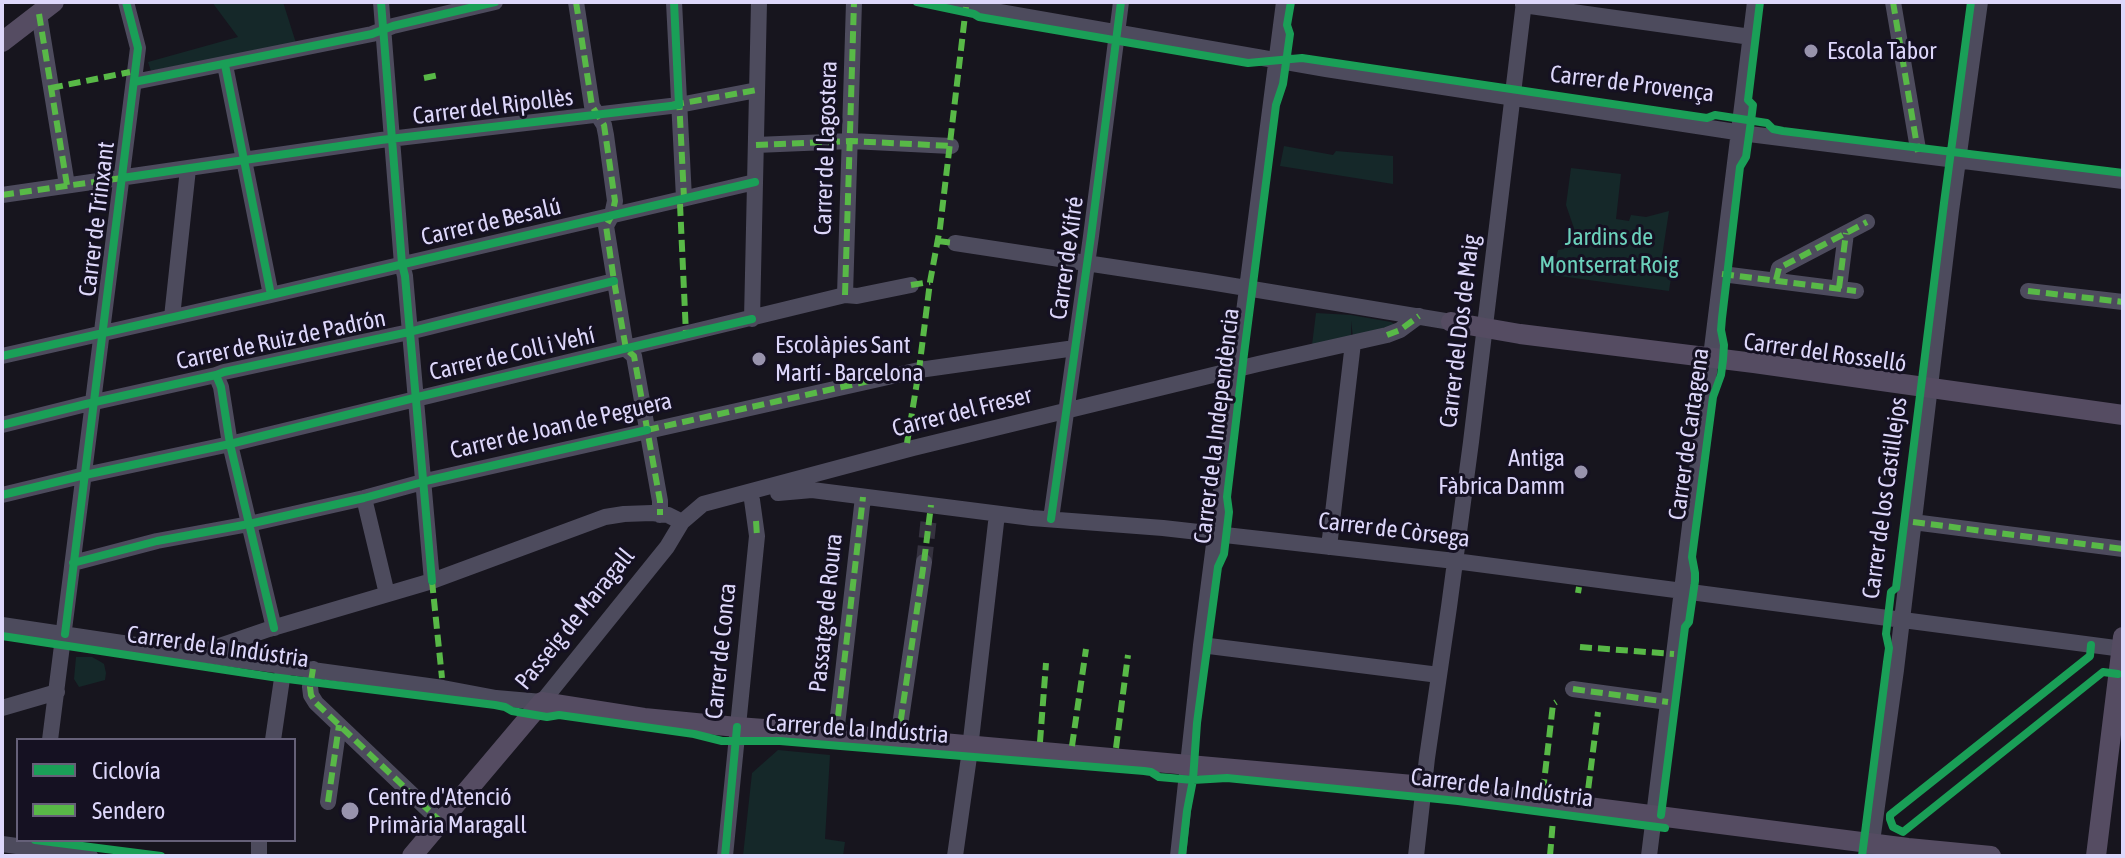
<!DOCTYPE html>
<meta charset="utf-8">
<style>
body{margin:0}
#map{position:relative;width:2125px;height:858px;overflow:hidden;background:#17151e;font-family:"Asap Condensed",sans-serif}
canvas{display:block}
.frame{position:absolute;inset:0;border:4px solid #ddd7fa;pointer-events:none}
.legend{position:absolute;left:16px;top:738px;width:280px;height:104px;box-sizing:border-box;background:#151122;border:2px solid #656078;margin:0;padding:10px 14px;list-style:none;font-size:24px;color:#ddd7fa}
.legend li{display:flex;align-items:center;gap:16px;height:40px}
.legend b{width:40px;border:2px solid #656078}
</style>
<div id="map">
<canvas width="2125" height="858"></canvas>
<div class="frame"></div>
<ul class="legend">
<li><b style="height:10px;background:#1a9f57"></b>Ciclovía</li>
<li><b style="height:10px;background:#58b947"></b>Sendero</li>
</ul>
</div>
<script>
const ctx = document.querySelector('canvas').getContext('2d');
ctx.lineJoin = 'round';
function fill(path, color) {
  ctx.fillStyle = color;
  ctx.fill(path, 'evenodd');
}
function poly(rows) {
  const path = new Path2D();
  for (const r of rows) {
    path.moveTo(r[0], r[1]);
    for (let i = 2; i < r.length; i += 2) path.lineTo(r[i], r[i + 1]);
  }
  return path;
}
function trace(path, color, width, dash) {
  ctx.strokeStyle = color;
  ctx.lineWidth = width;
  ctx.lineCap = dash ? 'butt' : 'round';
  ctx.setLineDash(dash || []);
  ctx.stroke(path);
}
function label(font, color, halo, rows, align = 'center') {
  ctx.font = font + ' "Asap Condensed",sans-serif';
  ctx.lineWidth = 6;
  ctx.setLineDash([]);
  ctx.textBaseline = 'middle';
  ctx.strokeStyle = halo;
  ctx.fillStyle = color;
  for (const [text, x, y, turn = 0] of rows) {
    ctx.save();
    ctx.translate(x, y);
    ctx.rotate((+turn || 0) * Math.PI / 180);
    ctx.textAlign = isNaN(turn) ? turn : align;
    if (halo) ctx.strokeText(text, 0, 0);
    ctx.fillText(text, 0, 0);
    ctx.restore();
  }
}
fill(poly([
 [212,2,283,2,296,43,151,71,148,62,238,37],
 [1284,146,1333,155,1336,151,1393,156,1393,184,1280,166],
 [1571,168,1621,174,1616,219,1629,221,1631,215,1646,217,1669,211,1659,276,1671,278,1669,291,1552,275,1558,250,1564,249,1565,245,1578,240,1566,205],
 [1316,313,1351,315,1391,322,1396,325,1353,337,1351,321,1351,336,1312,345],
 [76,657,92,657,101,662,104,664,106,673,105,680,79,687,74,679],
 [778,750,830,755,825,839,845,842,843,856,743,856,752,773]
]), '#152829');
trace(poly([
 [924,562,929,517]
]), '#35323f', 16, [16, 8]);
trace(poly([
 [381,2,402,264,405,276,432,581],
 [576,2,592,106,604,125,606,135,615,201,612,215,606,226,626,349],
 [674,2,684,198],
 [943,2,1326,69,1749,134,2123,181],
 [1893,2,1919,155],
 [1523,5,1751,37],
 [39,14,67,185],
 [225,65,271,295],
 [134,82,372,34,393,26,495,2],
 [756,145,851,141,951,146],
 [2,195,381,140,679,105,757,90],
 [955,243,1204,281,1451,322],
 [1722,274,1856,291],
 [1776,280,1779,268,1867,222],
 [1839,288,1846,233],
 [2028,291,2123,302],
 [845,295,854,2],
 [172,317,188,169],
 [752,319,759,2],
 [626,349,634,356,660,501,660,515],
 [2,356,271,295,755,182],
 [216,375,221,387,230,444,274,628],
 [2,425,86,404,216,375,224,372,409,332,614,281],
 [778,493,812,490,1032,518,1163,528,1455,561,2123,649],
 [2,495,85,475,230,444,845,295,857,296,911,285],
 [364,498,387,594],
 [1051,519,1091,236,1121,2],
 [1913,522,2123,549],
 [1329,547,1353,343],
 [73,563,157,541,249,524,364,498,430,480,919,370,1075,348],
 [2,625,196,654,443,688,496,698,542,702,667,547,682,522,703,504,913,448,1258,364,1387,335,1400,330,1419,316],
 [1201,645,1439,675],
 [199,653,269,629,432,581,605,517,624,514,652,513,668,515,682,522],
 [313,669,310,687,311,695,316,703,441,822],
 [1573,689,1668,702],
 [2,708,57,692],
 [836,734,863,497],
 [898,739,924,562],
 [50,740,138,48,126,2],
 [273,740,284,665],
 [328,802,339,725],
 [2,844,90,856],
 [259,856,259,840],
 [725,856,757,536,752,500],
 [955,856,969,757,997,514],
 [1178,856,1201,645,1284,2],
 [1416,856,1427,758,1449,607,1471,442,1524,2],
 [1649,856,1755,2],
 [1870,856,1896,670,1951,211,1980,2]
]), '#4d4b5d', 16);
trace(poly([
 [2,42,54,2],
 [1451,322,1520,334,1754,363,2123,415],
 [412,856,542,702,644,718,737,727,898,739,1424,786,1908,848,1991,856],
 [2096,856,2123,637]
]), '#554c62', 20);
trace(poly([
 [576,2,592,106,604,125,615,201,612,215,606,226,614,281,626,349,634,356,660,501,660,515],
 [1893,2,1918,152],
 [39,14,67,185],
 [424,78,439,75],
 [51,88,130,72],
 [679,98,684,198],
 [672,105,757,90],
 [756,145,851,141,951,146],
 [2,195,129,177],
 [680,204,686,334],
 [938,241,955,243],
 [1722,274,1856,291],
 [1776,280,1779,268,1867,222],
 [911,285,930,282],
 [1839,288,1846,233],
 [2028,291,2123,302],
 [845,295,854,2],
 [1387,335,1400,330,1419,316],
 [647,430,919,370],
 [907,443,919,370,930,282,940,228,966,7],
 [756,521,757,536],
 [1913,522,2123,549],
 [432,581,442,678],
 [1578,593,1579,587],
 [1580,647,1674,654],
 [313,669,310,687,311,695,316,703,441,822],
 [1573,689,1668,702],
 [836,734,863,497],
 [898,739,924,562,931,505],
 [1040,742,1046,663],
 [1072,746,1086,649],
 [1116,748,1128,655],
 [1543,791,1553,704,1556,702],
 [328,802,339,725],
 [1586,806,1598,712],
 [1550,856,1553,820]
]), '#58b947', 6, [12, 6]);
trace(poly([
 [381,2,402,264,405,276,432,581],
 [917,2,974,14,979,17,1248,63,1302,58,1700,117,1707,118,1715,115,1767,123,1773,129,1783,131,2123,173],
 [225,65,271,295],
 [134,82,372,34,393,26,495,2],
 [122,178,381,140,679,105,674,2],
 [2,356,271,295,755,182],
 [216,375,221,387,230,444,274,628],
 [2,425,86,404,216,375,224,372,409,332,614,281],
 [2,495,85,475,230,444,422,396,752,319],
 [1051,519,1091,236,1121,2],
 [73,563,157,541,249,524,364,498,430,480,647,430],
 [65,634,138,48,126,2],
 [2,636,272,677,495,705,505,707,512,711,547,717,559,715,694,734,722,741,780,741,1144,771,1151,772,1159,777,1193,780,1227,778,1458,801,1665,828],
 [2091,645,2090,656,1890,815,1890,819,1893,827,1903,832,2103,672,2118,674],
 [1661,815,1685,627,1689,622,1695,581,1695,573,1692,557,1713,397,1721,375,1723,360,1724,345,1721,330,1722,318,1740,167,1746,157,1751,121,1753,105,1748,100,1760,2],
 [35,840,161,856],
 [725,856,737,727],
 [1182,856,1187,811,1193,780,1197,723,1218,567,1224,554,1229,512,1227,497,1244,354,1276,105,1283,84,1290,34,1287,25,1291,2],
 [1862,856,1887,662,1889,648,1886,634,1891,592,1896,588,1944,203,1971,2]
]), '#1a9f57', 8);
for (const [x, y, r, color] of [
 [1811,51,8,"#9893ad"],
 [759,359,8,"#9893ad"],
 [1581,472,8,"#9893ad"],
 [350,811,10,"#9893ad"]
]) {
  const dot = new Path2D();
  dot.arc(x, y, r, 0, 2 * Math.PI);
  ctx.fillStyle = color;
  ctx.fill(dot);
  trace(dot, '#151122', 3);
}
label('24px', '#ddd7fa', '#151122', [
 ["Escola Tabor",1827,51],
 ["Escolàpies Sant",775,345],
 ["Martí - Barcelona",775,373],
 ["Antiga",1565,458,"right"],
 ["Fàbrica Damm",1565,486,"right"],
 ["Centre d'Atenció",368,797],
 ["Primària Maragall",368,825]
], 'left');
label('24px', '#ddd7fa', '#151122', [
 ["Carrer de Provença",1632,84,7],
 ["Carrer del Ripollès",493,107,-7],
 ["Carrer de Llagostera",826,148,-88],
 ["Carrer de Trinxant",97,219,-83],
 ["Carrer de Besalú",491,222,-13],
 ["Carrer de Xifré",1067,258,-82],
 ["Carrer del Dos de Maig",1460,331,-83],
 ["Carrer de Ruiz de Padrón",281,340,-12],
 ["Carrer del Rosselló",1825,353,8],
 ["Carrer de Coll i Vehí",512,354,-13],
 ["Carrer del Freser",962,412,-14],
 ["Carrer de Joan de Peguera",561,426,-13],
 ["Carrer de la Independència",1217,426,-83],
 ["Carrer de Cartagena",1689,434,-82],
 ["Carrer de los Castillejos",1885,498,-82],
 ["Carrer de Còrsega",1394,530,7],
 ["Passatge de Roura",826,613,-84],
 ["Passeig de Maragall",575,619,-51],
 ["Carrer de la Indústria",218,647,8],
 ["Carrer de Conca",721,651,-84],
 ["Carrer de la Indústria",857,729,4],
 ["Carrer de la Indústria",1502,788,7]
]);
label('24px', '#6cd1bc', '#151122', [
 ["Jardins de",1609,237],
 ["Montserrat Roig",1609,265]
]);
</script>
